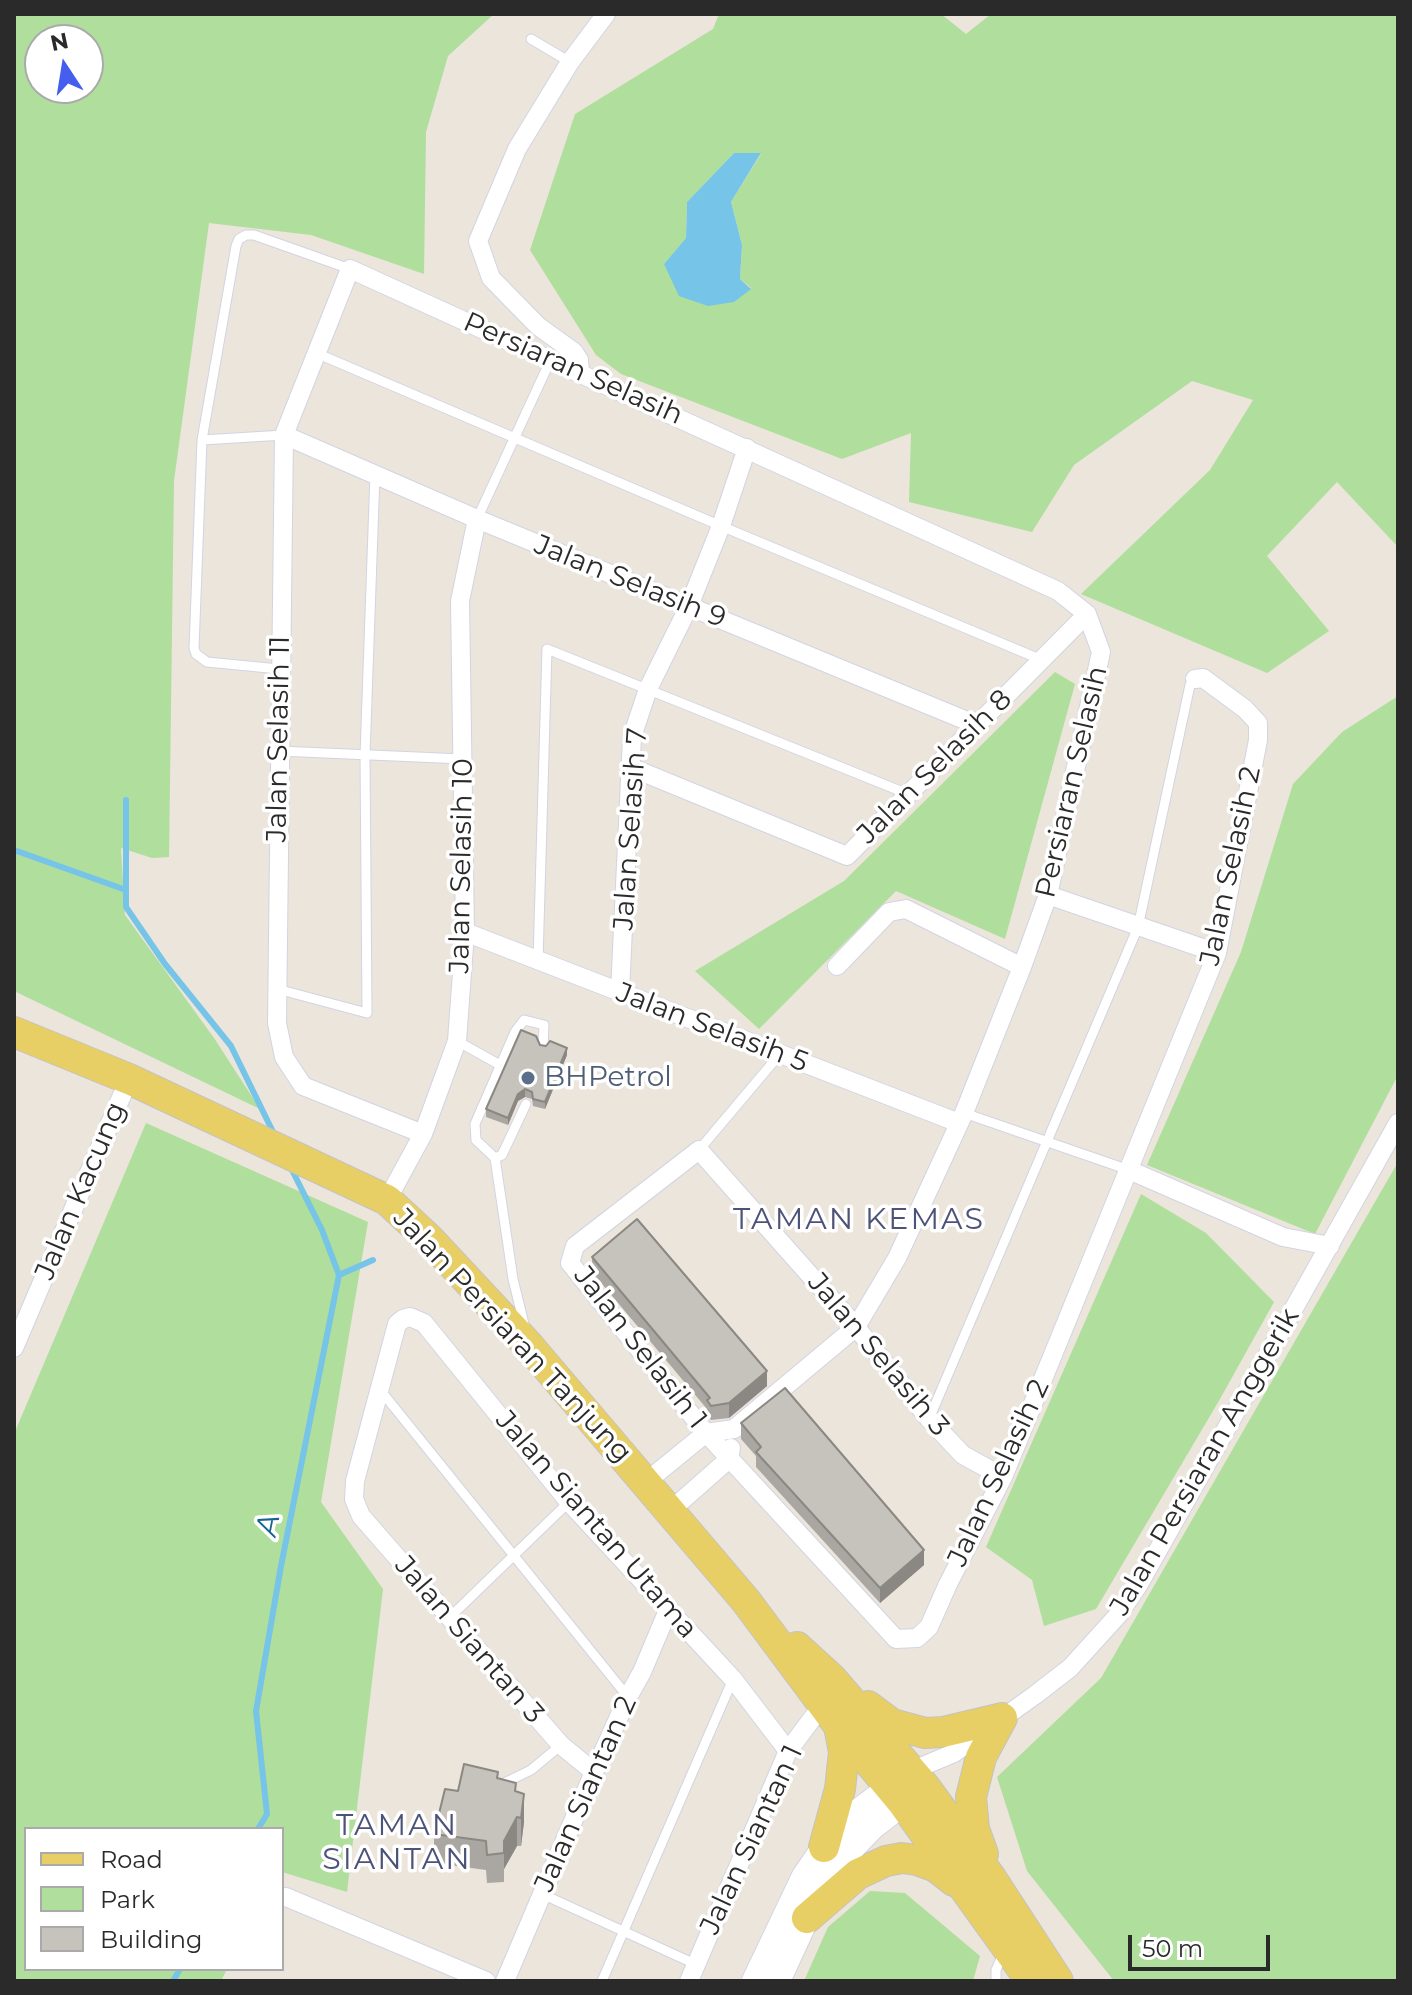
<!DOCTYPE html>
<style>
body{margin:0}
#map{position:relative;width:1412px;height:1995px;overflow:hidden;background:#ebe5dc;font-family:Montserrat,sans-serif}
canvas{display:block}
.frame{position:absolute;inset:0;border:16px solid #2a2a2a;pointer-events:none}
.legend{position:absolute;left:24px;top:1827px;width:260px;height:144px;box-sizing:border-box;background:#fff;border:2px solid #aaa;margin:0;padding:10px 14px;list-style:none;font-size:24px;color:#2a2a2a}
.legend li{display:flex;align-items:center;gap:16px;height:40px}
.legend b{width:40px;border:2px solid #aaa}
.north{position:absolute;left:24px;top:24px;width:80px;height:80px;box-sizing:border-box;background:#fff;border:2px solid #aaa;border-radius:50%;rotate:348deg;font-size:22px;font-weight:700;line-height:32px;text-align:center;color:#2a2a2a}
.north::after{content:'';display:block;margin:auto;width:28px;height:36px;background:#465eee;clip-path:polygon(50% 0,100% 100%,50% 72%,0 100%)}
.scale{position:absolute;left:1128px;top:1935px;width:142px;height:36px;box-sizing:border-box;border:4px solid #2a2a2a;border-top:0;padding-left:10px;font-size:24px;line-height:28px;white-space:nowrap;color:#2a2a2a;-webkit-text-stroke:6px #fff;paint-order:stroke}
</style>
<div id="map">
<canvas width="1412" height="1995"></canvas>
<div class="frame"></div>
<ul class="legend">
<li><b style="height:10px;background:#e8cf65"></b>Road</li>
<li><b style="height:22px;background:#b0de9c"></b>Park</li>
<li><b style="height:22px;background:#c6c2bc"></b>Building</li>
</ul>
<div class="north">N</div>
<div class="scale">50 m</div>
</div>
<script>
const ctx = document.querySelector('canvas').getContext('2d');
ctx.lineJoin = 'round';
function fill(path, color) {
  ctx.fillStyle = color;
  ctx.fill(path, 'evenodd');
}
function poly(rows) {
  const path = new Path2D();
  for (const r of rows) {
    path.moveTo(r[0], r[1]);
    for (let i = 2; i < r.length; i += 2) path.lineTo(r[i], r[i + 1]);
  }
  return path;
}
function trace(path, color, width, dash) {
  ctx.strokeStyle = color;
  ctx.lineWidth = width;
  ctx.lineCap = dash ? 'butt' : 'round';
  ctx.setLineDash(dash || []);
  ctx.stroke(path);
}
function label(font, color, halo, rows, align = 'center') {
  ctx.font = font + ' Montserrat,sans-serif';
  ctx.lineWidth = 7;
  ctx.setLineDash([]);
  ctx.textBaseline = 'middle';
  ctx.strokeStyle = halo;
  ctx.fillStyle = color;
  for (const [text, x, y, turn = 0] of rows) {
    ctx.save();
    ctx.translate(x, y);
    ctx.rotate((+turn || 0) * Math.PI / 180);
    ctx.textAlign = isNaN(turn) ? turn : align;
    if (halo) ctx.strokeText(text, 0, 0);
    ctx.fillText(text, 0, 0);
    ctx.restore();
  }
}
fill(poly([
 [14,14,494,14,448,56,426,132,424,274,311,235,209,223,174,481,169,857,152,858,121,848,125,915,214,1038,260,1109,14,991],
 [88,40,88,88,40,88,40,40],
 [719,14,941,14,966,34,991,14,1398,14,1398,547,1337,482,1267,556,1329,631,1267,673,1081,594,1210,470,1253,400,1192,381,1074,465,1032,532,909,502,911,433,842,459,621,374,596,355,530,250,575,114,713,29],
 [734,153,761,154,731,202,742,245,740,279,751,288,664,264,686,238,687,202],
 [1055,672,1075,684,1005,939,896,891,759,1029,695,971,844,881],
 [1398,696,1398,1075,1315,1234,1147,1165,1241,952,1293,784,1342,732],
 [146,1123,368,1222,321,1502,383,1589,347,1892,282,1872,282,1829,26,1829,26,1969,227,1969,221,1981,14,1981,14,1434],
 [1398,1162,1398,1981,1114,1981,1027,1871,997,1777,1101,1678],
 [1141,1194,1206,1233,1274,1302,1220,1399,1096,1609,1044,1626,1032,1580,986,1547],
 [870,1891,905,1893,980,1956,973,1981,804,1981,828,1927]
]), '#b0de9c');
fill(poly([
 [734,153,761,153,731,202,742,245,740,279,751,289,734,302,708,306,679,296,664,264,686,238,687,202]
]), '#76c4e7');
trace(poly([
 [126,800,126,907,165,964,231,1046,274,1134],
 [14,850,126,890],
 [339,1275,373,1260],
 [258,1829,267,1814,256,1711,281,1566,339,1275,322,1230,290,1166],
 [173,1981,180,1969]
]), '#76c4e7', 6);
const service = poly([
 [531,39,570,62],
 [316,353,721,526,1042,660],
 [202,440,284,435],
 [477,519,551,359],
 [279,669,207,662,196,654,194,648,202,440,236,246,239,239,246,235,254,235,350,269],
 [279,751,463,759],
 [538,960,547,649,908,794],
 [277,989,367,1013,365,755,375,474],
 [457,1041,500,1065],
 [964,1113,1129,1170],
 [699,1150,780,1054],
 [495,1158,476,1140,475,1124,515,1032,524,1020,544,1025,543,1046],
 [525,1328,513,1279,495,1158,502,1155,526,1104],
 [381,1391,628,1697],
 [929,1419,1138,927,1190,685,1195,679],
 [449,1618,569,1502],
 [500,1785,531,1770,561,1745],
 [542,1894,695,1964],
 [602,1981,733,1679],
 [996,1981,996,1970,1003,1954]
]);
const minor = poly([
 [580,372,579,360,574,352,538,326,491,278,478,241,517,149,570,62,606,14],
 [284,435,477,519,977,725],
 [630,767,847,856,1087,614],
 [1048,895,1217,953],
 [465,932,959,1123],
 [837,966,889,912,906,909,1022,967],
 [620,992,632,737,648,689,689,606,721,526,747,448],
 [423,1134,303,1086,284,1057,277,1023,284,435,350,269,1058,591,1087,614,1101,652,1048,895,1022,967,964,1113,897,1258,856,1327,734,1429,706,1433,646,1482],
 [1129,1170,1283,1237,1330,1246],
 [387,1200,423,1134,457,1041,465,932,460,601,477,519],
 [14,1348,129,1079],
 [1003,1477,963,1455,929,1419,856,1327,699,1150,575,1246,570,1263,706,1433,896,1639,917,1638,929,1627,948,1584,1003,1477,1217,953,1258,740,1258,723,1245,709,1203,678,1195,679],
 [670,1511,729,1459,731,1448],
 [911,1771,954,1753,1035,1695,1070,1668,1119,1614,1139,1584,1398,1123],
 [594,1772,561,1745,361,1516,354,1499,355,1481,397,1324,403,1319,410,1317,424,1323,569,1502,733,1679,788,1751],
 [286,1897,486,1981],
 [505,1981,594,1772,628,1697,642,1672,669,1608],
 [689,1981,788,1751,823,1704]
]);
const tertiary = poly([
 [754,1981,804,1876,824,1847,858,1811,903,1777],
 [778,1981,807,1918,843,1858,873,1827,917,1793]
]);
const primary = poly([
 [14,1032,129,1079,387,1200,429,1239,529,1346,746,1601,839,1726,903,1803,1031,1981],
 [797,1647,831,1678,925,1787,991,1878,1058,1981],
 [868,1706,892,1724,925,1733,943,1732,1002,1718],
 [824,1847,840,1789,844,1752,839,1726],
 [983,1854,974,1829,971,1797,981,1757,1002,1718],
 [807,1918,858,1874,886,1861,902,1858,917,1860,936,1867,954,1881]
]);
trace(service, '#d2d4e2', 11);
trace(minor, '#d2d4e2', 20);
trace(tertiary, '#d2d4e2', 26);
trace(primary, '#c3c3c3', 32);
trace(service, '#fff', 9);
trace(minor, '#fff', 18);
trace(tertiary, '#fff', 24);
trace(primary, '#e8cf65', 30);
fill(poly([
 [540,1045,567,1055,545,1109,533,1106,532,1099,525,1097,518,1101,508,1125,486,1117,486,1109],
 [592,1257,767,1386,729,1418,711,1420,707,1415,707,1409,592,1272],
 [741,1423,924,1565,880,1603,756,1467,756,1456,741,1439],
 [498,1779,516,1791,524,1822,521,1846,517,1846,504,1869,504,1882,487,1883,486,1870,434,1863,434,1834,458,1791]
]), '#aaa7a2');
fill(poly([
 [567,1048,567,1055,545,1109,545,1102],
 [525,1089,525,1097,518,1101,508,1125,508,1118,518,1094],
 [767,1371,767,1386,729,1418,729,1403],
 [924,1550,924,1565,880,1603,880,1588],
 [524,1794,524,1822,521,1846,521,1818],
 [517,1817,517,1846,504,1869,504,1841]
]), '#8b8884');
const building = poly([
 [521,1030,536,1036,540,1045,546,1046,550,1041,567,1048,545,1102,533,1099,532,1092,525,1089,518,1094,508,1118,486,1109,521,1030],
 [637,1219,767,1371,729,1403,711,1406,707,1400,710,1398,592,1257,637,1219],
 [785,1388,924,1550,880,1588,756,1452,761,1447,741,1423,785,1388],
 [464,1764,498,1772,497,1778,516,1783,515,1791,524,1794,521,1818,517,1817,504,1841,504,1853,487,1855,486,1841,434,1834,445,1789,458,1791,464,1764]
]);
fill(building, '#c6c2bc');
trace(building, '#8b8884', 2);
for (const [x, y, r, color] of [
 [528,1078,8,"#5c6f8a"]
]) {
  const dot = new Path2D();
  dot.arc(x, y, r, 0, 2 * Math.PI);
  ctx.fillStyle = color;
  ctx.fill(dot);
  trace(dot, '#fff', 3);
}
label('28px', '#2a2a2a', '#fff', [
 ["Persiaran Selasih",573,369,24],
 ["Jalan Selasih 9",630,582,22],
 ["Jalan Selasih 11",279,739,-89],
 ["Jalan Selasih 8",935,767,-45],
 ["Persiaran Selasih",1072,782,-77],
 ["Jalan Selasih 7",631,829,-86],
 ["Jalan Selasih 10",462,866,-89],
 ["Jalan Selasih 2",1231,866,-78],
 ["Jalan Selasih 5",712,1028,21],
 ["Jalan Kacung",81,1191,-67],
 ["Jalan Persiaran Tanjung",512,1336,47],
 ["Jalan Selasih 1",640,1348,52],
 ["Jalan Selasih 3",878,1355,50],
 ["Jalan Persiaran Anggerik",1205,1462,-60],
 ["Jalan Selasih 2",999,1473,-65],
 ["Jalan Siantan Utama",596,1525,49],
 ["Jalan Siantan 3",469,1640,49],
 ["Jalan Siantan 2",586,1794,-66],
 ["Jalan Siantan 1",752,1840,-65]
]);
label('28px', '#4e5e75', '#fff', [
 ["BHPetrol",544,1078]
], 'left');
ctx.letterSpacing = '2px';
label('30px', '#4d5378', '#fff', [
 ["TAMAN KEMAS",859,1220],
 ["TAMAN",397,1826],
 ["SIANTAN",397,1860]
]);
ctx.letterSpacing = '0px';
label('italic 30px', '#166292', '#fff', [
 ["A",269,1525,-79]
]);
</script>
